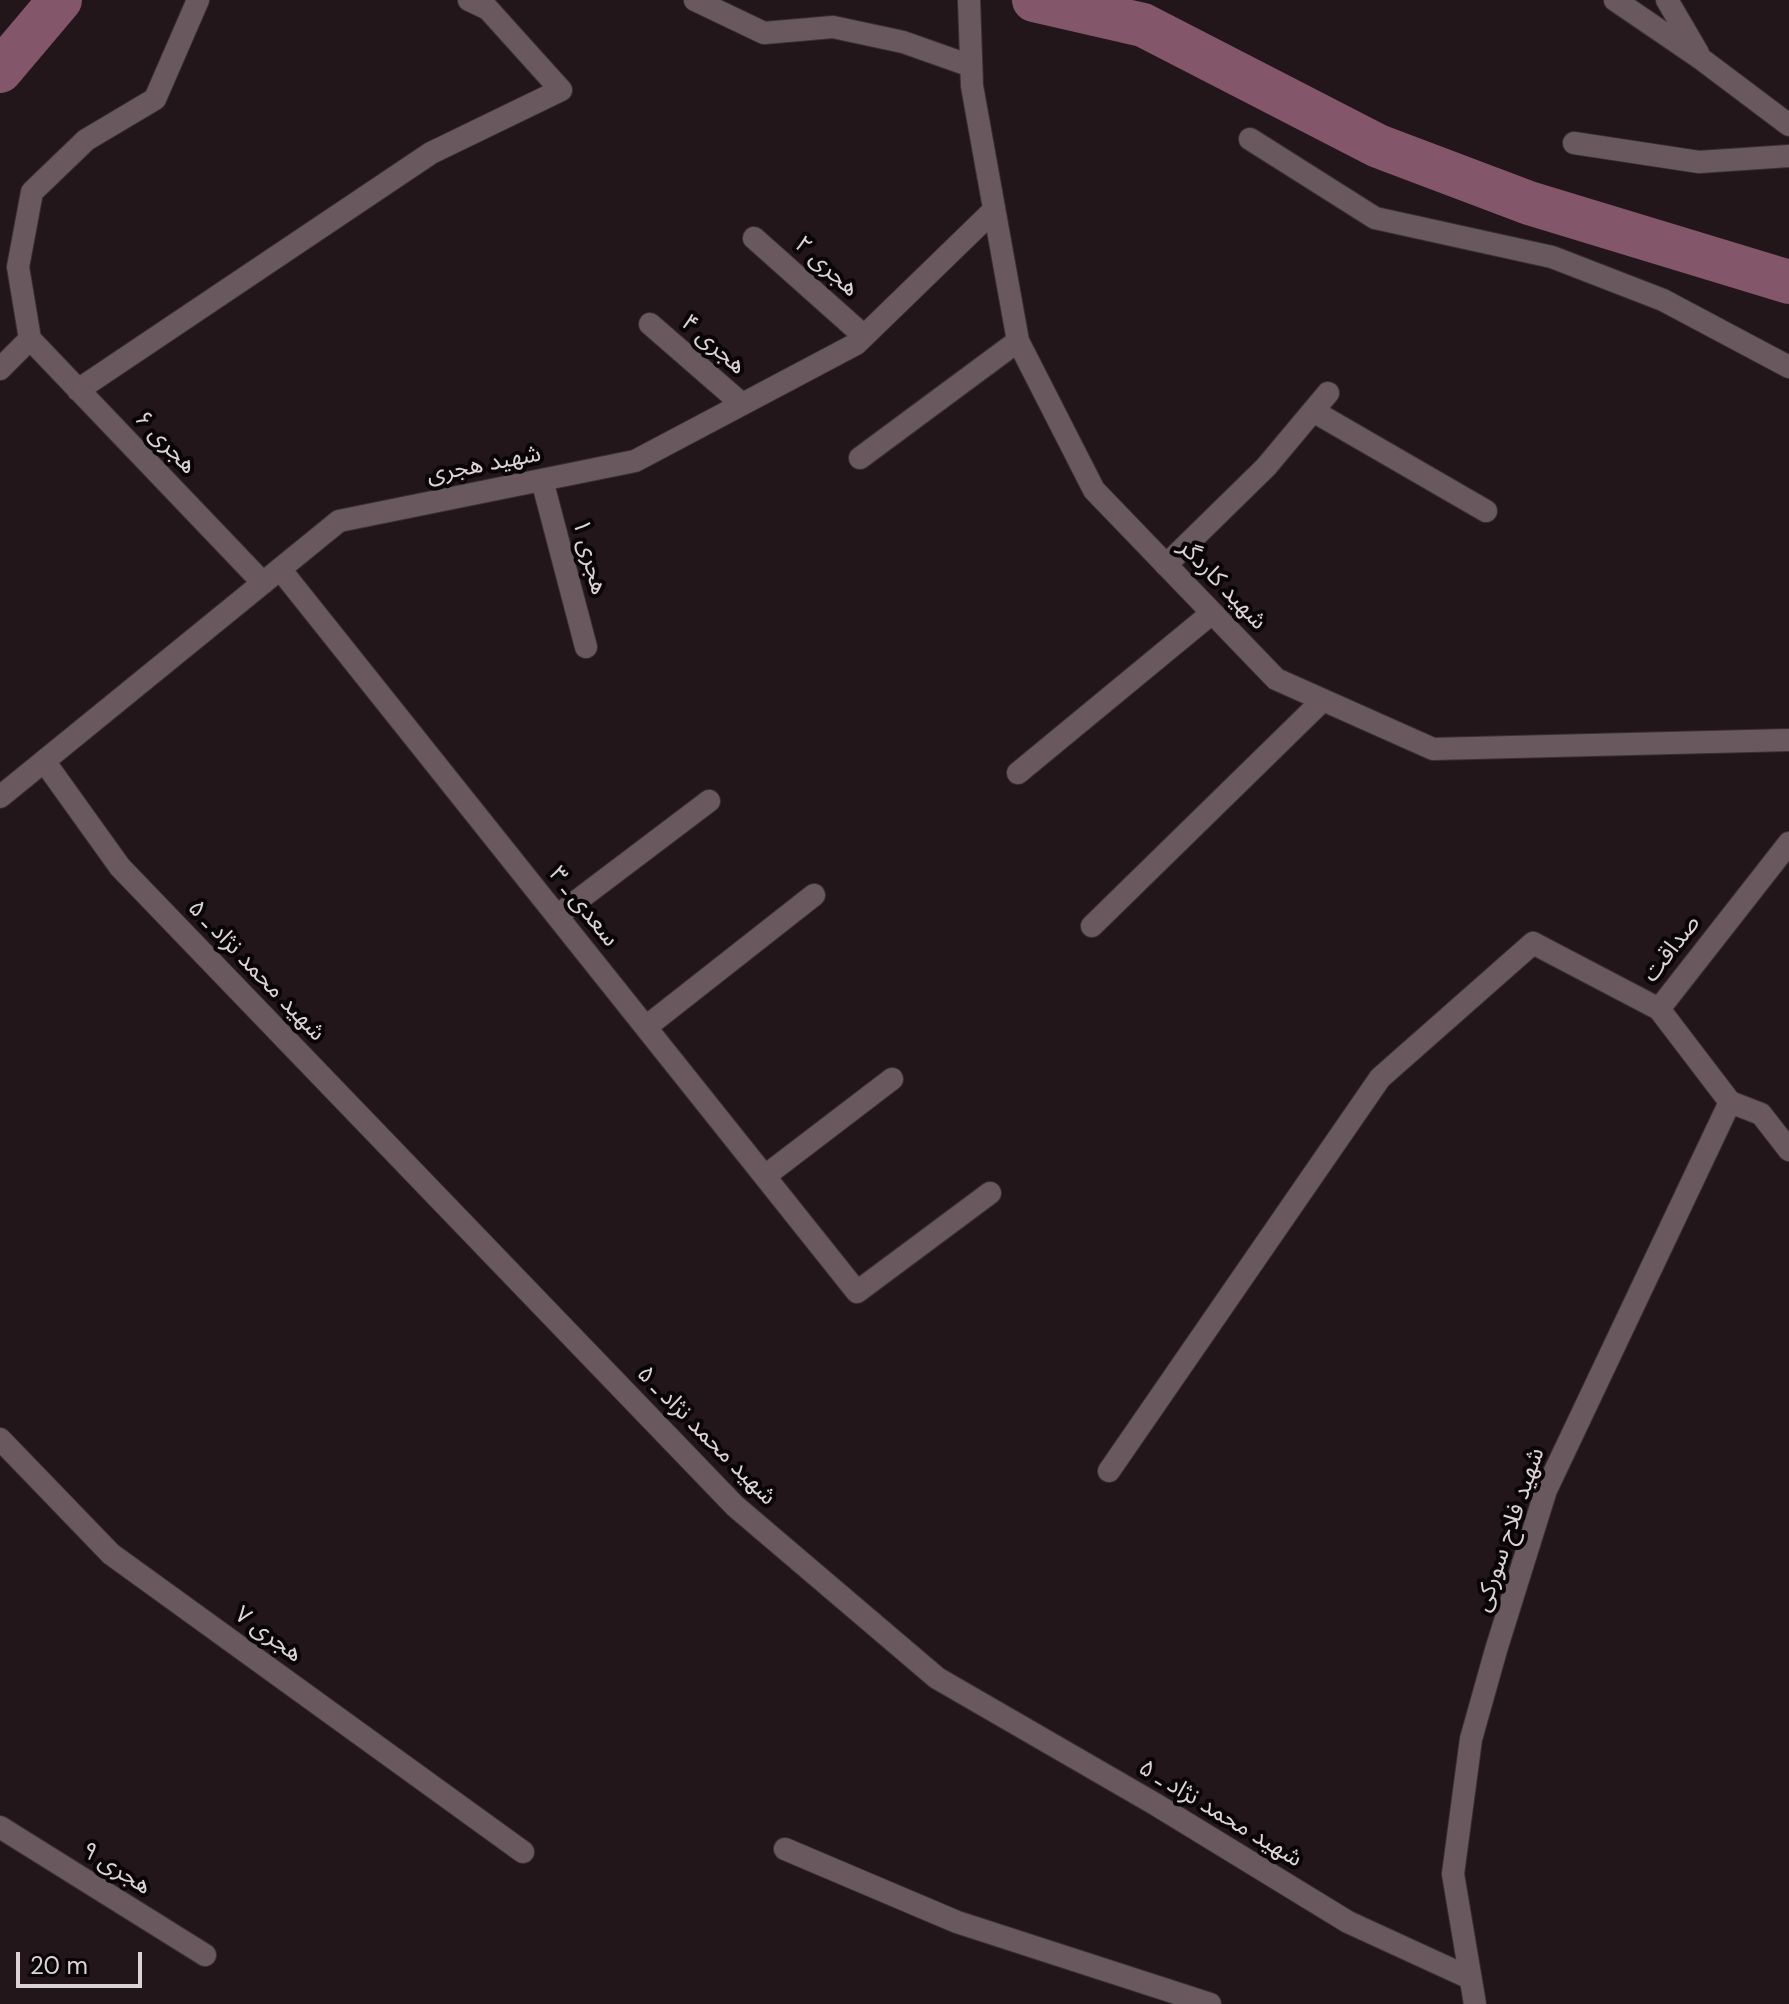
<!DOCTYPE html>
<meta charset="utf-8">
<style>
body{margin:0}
#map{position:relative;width:1789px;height:2004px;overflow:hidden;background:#23161b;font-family:"DM Sans",sans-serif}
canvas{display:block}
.scale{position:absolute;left:16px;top:1952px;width:126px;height:36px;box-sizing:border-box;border:4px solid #dcd3d6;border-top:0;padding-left:10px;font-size:24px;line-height:28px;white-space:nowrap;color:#dcd3d6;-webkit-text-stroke:6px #090506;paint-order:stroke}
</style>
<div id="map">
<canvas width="1789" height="2004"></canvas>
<div class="scale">20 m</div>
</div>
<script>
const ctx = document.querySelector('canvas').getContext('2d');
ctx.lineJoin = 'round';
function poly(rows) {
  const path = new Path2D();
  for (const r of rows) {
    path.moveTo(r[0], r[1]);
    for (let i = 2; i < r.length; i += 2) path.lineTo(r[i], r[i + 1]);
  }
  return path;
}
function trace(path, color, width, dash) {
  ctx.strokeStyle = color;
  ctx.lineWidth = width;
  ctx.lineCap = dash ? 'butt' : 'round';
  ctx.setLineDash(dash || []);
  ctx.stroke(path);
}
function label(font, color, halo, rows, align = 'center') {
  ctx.font = font + ' "DM Sans","Noto Sans Arabic",sans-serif';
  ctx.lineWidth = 8;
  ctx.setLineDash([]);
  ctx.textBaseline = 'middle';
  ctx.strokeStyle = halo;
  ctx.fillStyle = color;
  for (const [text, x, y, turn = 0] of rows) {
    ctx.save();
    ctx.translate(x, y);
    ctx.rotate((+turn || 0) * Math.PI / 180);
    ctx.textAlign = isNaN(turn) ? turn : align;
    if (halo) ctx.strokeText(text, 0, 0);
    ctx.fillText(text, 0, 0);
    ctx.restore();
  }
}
trace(poly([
 [1034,0,1143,25,1378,146,1529,203,1789,282],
 [0,71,60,0]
]), '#835669', 44);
const service = poly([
 [1313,411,1486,511],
 [1166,565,1266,467,1328,393]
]);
const minor = poly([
 [695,0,764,33,833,27,903,42,971,66],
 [969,0,972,86,1018,341,1094,490,1276,679,1433,749,1789,740],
 [1250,139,1375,218,1552,257,1663,300,1789,367],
 [1574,143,1699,162,1789,156],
 [754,238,864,336],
 [650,324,742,404],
 [30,339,18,267,32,192,86,140,155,99,198,0],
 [30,339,263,583],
 [0,369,30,339],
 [78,390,431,153,561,90,488,9,469,0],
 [860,458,1018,341],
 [542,480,586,647],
 [280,569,857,1292,990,1193],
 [44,761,120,867,735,1506,937,1678,1155,1804,1348,1922,1470,1978],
 [1018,773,1212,613],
 [0,797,339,521,635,461,856,344,993,211],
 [1789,843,1659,1009,1730,1102,1761,1114,1789,1150],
 [557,916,709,801],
 [1092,926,1323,700],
 [646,1027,814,895],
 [765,1176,892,1079],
 [0,1439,111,1554,523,1852],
 [1109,1471,1380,1078,1533,943,1659,1009],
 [0,1827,205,1955],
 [785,1849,957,1922,1210,2004],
 [1475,2004,1453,1874,1471,1739,1496,1650,1546,1490,1730,1102]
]);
const tertiary = poly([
 [1615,0,1700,58,1789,125],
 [1667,0,1698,53]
]);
trace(service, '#3a3134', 24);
trace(minor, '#3a3134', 24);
trace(tertiary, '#3a3134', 24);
trace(service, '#69595f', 22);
trace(minor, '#69595f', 22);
trace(tertiary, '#69595f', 22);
label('24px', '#dcd3d6', '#090506', [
 ["هجری ۲",826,267,42],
 ["هجری ۴",713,345,41],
 ["هجری ۶",165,443,46],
 ["شهید هجری",484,465,-11],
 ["هجری ۱",589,557,75],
 ["شهید کاردگر",1222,585,46],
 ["سعدی ـ ۳",583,907,51],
 ["صداقت",1672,949,-52],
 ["شهید محمد نژاد ـ ۵",256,971,46],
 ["شهید محمد نژاد ـ ۵",706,1436,45],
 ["شهید فلاح سورکی",1510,1530,-71],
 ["هجری ۷",268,1635,36],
 ["شهید محمد نژاد ـ ۵",1220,1814,31],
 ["هجری ۹",116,1869,32]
]);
</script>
